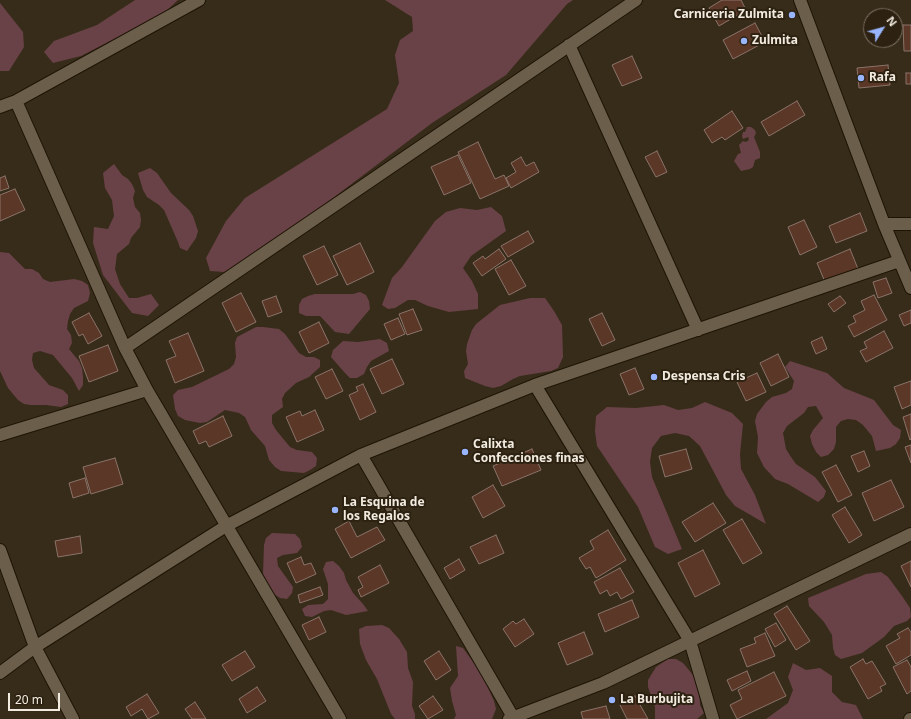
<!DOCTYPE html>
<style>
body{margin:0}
#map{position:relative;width:911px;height:719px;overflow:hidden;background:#372c1a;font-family:"Noto Sans",sans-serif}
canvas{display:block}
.north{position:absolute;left:863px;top:8px;width:40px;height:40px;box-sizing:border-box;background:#2d2211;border:1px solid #7c7264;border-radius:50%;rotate:53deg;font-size:11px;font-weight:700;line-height:16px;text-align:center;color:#f2ebe0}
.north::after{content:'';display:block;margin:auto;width:14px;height:18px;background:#99b5fd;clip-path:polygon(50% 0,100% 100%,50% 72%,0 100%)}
.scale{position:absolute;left:8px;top:693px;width:52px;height:18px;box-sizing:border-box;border:2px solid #f2ebe0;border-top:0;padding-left:5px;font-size:12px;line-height:14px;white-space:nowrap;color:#f2ebe0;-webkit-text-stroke:3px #2d2211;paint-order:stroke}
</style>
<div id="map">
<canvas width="911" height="719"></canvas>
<div class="north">N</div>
<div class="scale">20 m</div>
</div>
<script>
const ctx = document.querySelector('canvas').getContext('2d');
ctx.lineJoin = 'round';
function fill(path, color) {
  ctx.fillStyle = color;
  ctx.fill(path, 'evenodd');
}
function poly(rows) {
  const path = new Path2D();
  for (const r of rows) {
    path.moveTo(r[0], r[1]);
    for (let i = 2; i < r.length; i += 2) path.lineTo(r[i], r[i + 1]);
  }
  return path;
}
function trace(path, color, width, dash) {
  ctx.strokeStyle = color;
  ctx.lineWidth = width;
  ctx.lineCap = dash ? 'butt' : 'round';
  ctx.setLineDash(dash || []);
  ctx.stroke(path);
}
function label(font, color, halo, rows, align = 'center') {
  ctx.font = font + ' "Noto Sans",sans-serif';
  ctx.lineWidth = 4;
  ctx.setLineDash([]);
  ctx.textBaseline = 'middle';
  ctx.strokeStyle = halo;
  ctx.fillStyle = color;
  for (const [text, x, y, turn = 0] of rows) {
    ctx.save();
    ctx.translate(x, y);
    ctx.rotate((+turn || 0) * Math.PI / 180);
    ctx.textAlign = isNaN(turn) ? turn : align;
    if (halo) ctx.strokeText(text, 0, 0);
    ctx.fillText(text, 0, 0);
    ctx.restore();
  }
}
fill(poly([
 [135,0,178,0,148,28,120,36,81,56,53,63,44,52,54,41,97,25],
 [385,0,573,0,567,4,506,75,432,123,246,264,224,272,210,271,206,258,226,221,245,198,387,109,399,83,395,55,400,40,413,31,412,17],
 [0,3,23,32,24,47,9,71,0,71],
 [747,127,751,127,755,130,756,133,754,137,760,152,760,158,755,160,753,167,750,169,741,171,734,161,738,154,741,153,739,145,743,141,746,142,749,140,748,137,743,139,742,136,743,132,745,132],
 [114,164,122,175,128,179,132,184,135,191,133,198,135,207,140,213,141,220,140,227,131,238,129,244,117,254,115,269,120,284,129,298,137,298,151,294,159,305,148,316,132,313,122,300,103,275,93,243,94,227,108,229,114,216,112,200,105,188,103,173],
 [150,168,157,173,171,193,189,210,193,216,198,231,196,238,187,251,180,248,178,242,164,210,159,205,147,197,143,190,138,173],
 [491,207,502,216,506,231,471,256,463,268,472,281,478,294,478,309,449,312,428,306,415,300,408,300,395,308,388,309,382,305,392,278,402,267,435,221,446,212,460,208,477,210],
 [0,252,9,253,25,269,32,269,39,273,43,279,50,282,74,279,82,281,88,285,90,293,88,301,74,308,70,314,68,321,67,329,71,335,72,343,69,349,79,361,82,368,83,377,83,385,79,391,72,378,53,355,40,351,33,353,32,360,34,368,49,385,63,390,68,395,68,404,61,407,46,405,31,405,24,404,18,400,8,388,0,371],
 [360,292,366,295,369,301,370,309,349,334,335,332,320,316,306,316,299,313,299,305,302,299,308,296,315,294,353,294],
 [530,298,545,298,554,311,562,325,563,357,558,368,551,371,520,376,513,379,501,386,493,388,485,386,465,378,464,371,468,364,466,351,467,344,472,330,476,324,500,305],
 [256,327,263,327,279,329,285,334,299,353,306,357,314,357,320,360,320,367,309,377,296,383,285,393,282,399,283,407,272,415,272,423,276,430,290,447,297,450,312,452,317,458,316,466,310,470,304,473,281,471,275,467,269,460,265,446,251,430,245,417,239,413,225,410,207,422,200,423,185,420,178,416,175,409,173,395,178,390,192,387,229,369,234,364,236,357,235,343,237,337],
 [380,339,387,343,389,351,371,361,367,367,364,374,357,378,350,378,345,373,331,357,333,350,343,341,358,342],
 [790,361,827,373,844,388,874,400,893,425,901,430,900,438,896,444,890,448,876,451,872,436,863,425,856,420,848,419,841,421,836,427,836,442,834,449,828,455,821,457,816,452,812,444,810,436,813,430,823,418,816,406,808,407,804,413,787,426,783,433,786,449,791,457,796,464,815,477,826,491,824,497,818,502,788,484,775,479,764,467,757,453,758,437,755,421,757,414,766,402,772,397,786,393,792,389,794,381,785,367],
 [705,402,732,413,743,424,740,454,741,469,755,495,766,524,735,506,726,495,700,446,689,436,675,433,661,436,652,448,650,462,652,477,682,549,668,554,655,547,638,507,597,446,595,431,596,416,607,407,636,408,664,405,678,410,692,408],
 [272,533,295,534,300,539,302,547,297,553,283,555,277,558,278,566,293,587,292,593,287,599,280,598,274,594,266,581,263,574,264,545,266,538],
 [333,561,339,566,344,573,346,580,353,593,363,604,368,611,346,615,331,610,324,611,312,617,305,616,302,609,308,605,323,604,328,599,328,584,323,569,326,562],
 [881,572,888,577,902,596,910,608,911,617,907,621,894,626,884,637,862,653,841,659,835,655,833,648,832,635,824,622,809,606,808,598,866,574],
 [382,625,389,628,399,639,407,652,408,668,413,682,412,706,415,714,415,719,395,719,391,714,377,679,366,660,360,644,359,629,366,626],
 [456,646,463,648,482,674,494,701,496,709,492,719,454,719,456,715,452,701,450,688,458,676],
 [668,659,676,659,683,663,693,675,696,683,699,690,700,705,704,713,697,719,655,719,655,707,648,687,648,680,656,667],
 [793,663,806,670,820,668,832,676,832,692,842,702,856,705,863,719,766,719,788,703,793,690,788,677]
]), '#694247');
const building = poly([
 [722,0,741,0,746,10,719,26,709,8,722,0],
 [755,23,765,42,733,59,723,40,755,23],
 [903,25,911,25,911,51,904,51,903,25],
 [632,56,642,78,622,86,612,65,632,56],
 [888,65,890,85,859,88,857,68,888,65],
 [906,73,911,73,911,84,906,84,906,73],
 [797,101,805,115,769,136,761,122,797,101],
 [732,111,743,128,725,140,722,137,712,143,704,130,732,111],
 [478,142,495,179,504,175,509,186,480,199,458,152,478,142],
 [657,151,667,172,656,177,645,157,657,151],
 [458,155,471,183,444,195,431,167,458,155],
 [521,157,526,166,534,162,539,172,511,188,506,178,516,172,511,163,521,157],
 [5,176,9,188,0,191,0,178,5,176],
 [15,189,25,210,0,221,0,195,15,189],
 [860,213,867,231,836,243,829,226,860,213],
 [804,220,817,247,800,255,788,227,804,220],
 [528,231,534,242,508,257,501,246,528,231],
 [360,243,374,272,347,285,333,256,360,243],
 [324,246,338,275,317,285,303,256,324,246],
 [499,249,506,259,482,276,473,263,483,256,485,259,499,249],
 [850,249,858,269,825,282,817,263,850,249],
 [511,260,526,286,509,295,495,269,511,260],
 [886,278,892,293,878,298,873,282,886,278],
 [241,293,256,322,236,332,222,303,241,293],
 [874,295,887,320,854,337,848,326,856,322,853,316,865,310,861,301,874,295],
 [276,296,282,312,268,317,262,301,276,296],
 [840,296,846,303,834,312,828,304,840,296],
 [413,309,422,330,407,335,399,314,413,309],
 [911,310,911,323,904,326,899,315,911,310],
 [89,313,102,336,88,344,83,334,79,336,72,322,89,313],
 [602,313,615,340,602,346,589,319,602,313],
 [398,318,405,334,391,340,384,324,398,318],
 [319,322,329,343,309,353,299,332,319,322],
 [884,331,893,348,866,362,860,351,867,348,864,342,884,331],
 [188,333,204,371,175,383,166,360,176,356,169,341,188,333],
 [822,337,827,349,816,354,811,342,822,337],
 [108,345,118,371,89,382,79,356,108,345],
 [778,354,789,377,771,386,760,363,778,354],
 [392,359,404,384,382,394,370,369,392,359],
 [635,368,644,389,629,395,620,374,635,368],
 [332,369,343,391,326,399,315,377,332,369],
 [757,373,766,392,746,401,737,382,757,373],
 [911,381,911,405,902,409,894,387,911,381],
 [363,384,376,412,360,420,349,395,358,391,356,387,363,384],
 [315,410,324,430,297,442,286,417,300,411,302,416,315,410],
 [911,414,911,439,910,440,903,417,911,414],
 [223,416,232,436,209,447,206,441,199,444,193,431,223,416],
 [911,445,911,463,905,447,911,445],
 [532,449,541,470,502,486,493,466,532,449],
 [686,449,692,469,665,477,659,456,686,449],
 [864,451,870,466,858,472,851,456,864,451],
 [115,458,123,484,91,494,83,467,115,458],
 [836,465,852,495,838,502,822,472,836,465],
 [85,478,89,493,73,498,69,483,85,478],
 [891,480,904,507,874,521,862,493,891,480],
 [493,485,505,506,483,518,472,497,493,485],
 [713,503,726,523,695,542,682,522,713,503],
 [845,507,862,535,849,543,832,515,845,507],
 [742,519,762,553,743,564,723,530,742,519],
 [349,521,357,537,377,527,385,540,351,558,335,529,349,521],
 [608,530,626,560,596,578,590,567,586,569,579,558,594,549,590,541,608,530],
 [496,535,504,553,479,564,470,547,496,535],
 [80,536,82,553,58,557,55,541,80,536],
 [703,550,720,584,695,597,678,563,703,550],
 [301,557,304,565,311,563,316,574,296,583,287,563,301,557],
 [459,559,465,570,450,579,444,568,459,559],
 [911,561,911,587,901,566,911,561],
 [380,565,389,583,361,597,358,590,363,587,358,577,380,565],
 [620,568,634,592,621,599,617,592,610,596,607,590,600,594,594,582,620,568],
 [320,587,323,595,300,603,298,595,320,587],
 [632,600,639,617,605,632,598,614,632,600],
 [787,606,810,641,796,650,774,614,787,606],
 [319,617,326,632,309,640,302,625,319,617],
 [524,619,534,634,515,647,503,629,513,621,516,624,524,619],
 [776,623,786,640,775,647,765,629,776,623],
 [908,628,911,632,911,655,896,664,886,646,900,638,897,634,908,628],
 [584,632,593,654,567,665,558,643,584,632],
 [765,633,775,656,747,667,740,649,756,643,754,638,765,633],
 [245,651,255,667,232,681,222,665,245,651],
 [439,651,451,670,436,680,424,661,439,651],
 [863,659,866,664,872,661,886,684,880,687,882,691,868,699,850,667,863,659],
 [907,660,911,667,911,691,907,694,893,667,907,660],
 [747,671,751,681,732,691,727,680,747,671],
 [774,672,786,696,737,719,730,705,742,699,738,690,774,672],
 [257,687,266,701,247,713,239,699,257,687],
 [147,694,159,713,148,719,142,709,131,716,126,707,147,694],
 [433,696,443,710,428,719,419,706,433,696],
 [635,696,648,719,627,719,620,705,635,696],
 [195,702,206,719,192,719,185,709,195,702],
 [606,706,610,719,583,719,581,712,606,706]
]);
fill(building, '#5a3727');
trace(building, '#8b7369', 1);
const minor = poly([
 [800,0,884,224,911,288],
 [569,45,698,330],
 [16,101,125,348,147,390,340,719],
 [0,107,16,101,199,0],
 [884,224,911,224],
 [125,348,636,0],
 [535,385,690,641,713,719],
 [0,435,147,390],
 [361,455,513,717],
 [0,550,35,647,73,719],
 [0,673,35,647,226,526,361,455,535,385,899,261],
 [509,719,603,683,911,534],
 [910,719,911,719]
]);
trace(minor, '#1e1404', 14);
trace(minor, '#6b5f4c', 12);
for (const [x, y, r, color] of [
 [792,15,4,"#99b5fd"],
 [744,41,4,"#99b5fd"],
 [861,78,4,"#99b5fd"],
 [654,377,4,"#99b5fd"],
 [465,452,4,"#99b5fd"],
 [335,510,4,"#99b5fd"],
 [612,700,4,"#99b5fd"]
]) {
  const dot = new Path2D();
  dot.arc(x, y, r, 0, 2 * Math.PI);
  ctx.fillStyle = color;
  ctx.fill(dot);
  trace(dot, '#2d2211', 1.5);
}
label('bold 12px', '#f2ebe0', '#2d2211', [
 ["Carniceria Zulmita",784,15,"right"],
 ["Zulmita",752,41],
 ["Rafa",869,78],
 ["Despensa Cris",662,377],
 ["Calixta",473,445],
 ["Confecciones finas",473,459],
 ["La Esquina de",343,503],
 ["los Regalos",343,517],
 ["La Burbujita",620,700]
], 'left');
</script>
